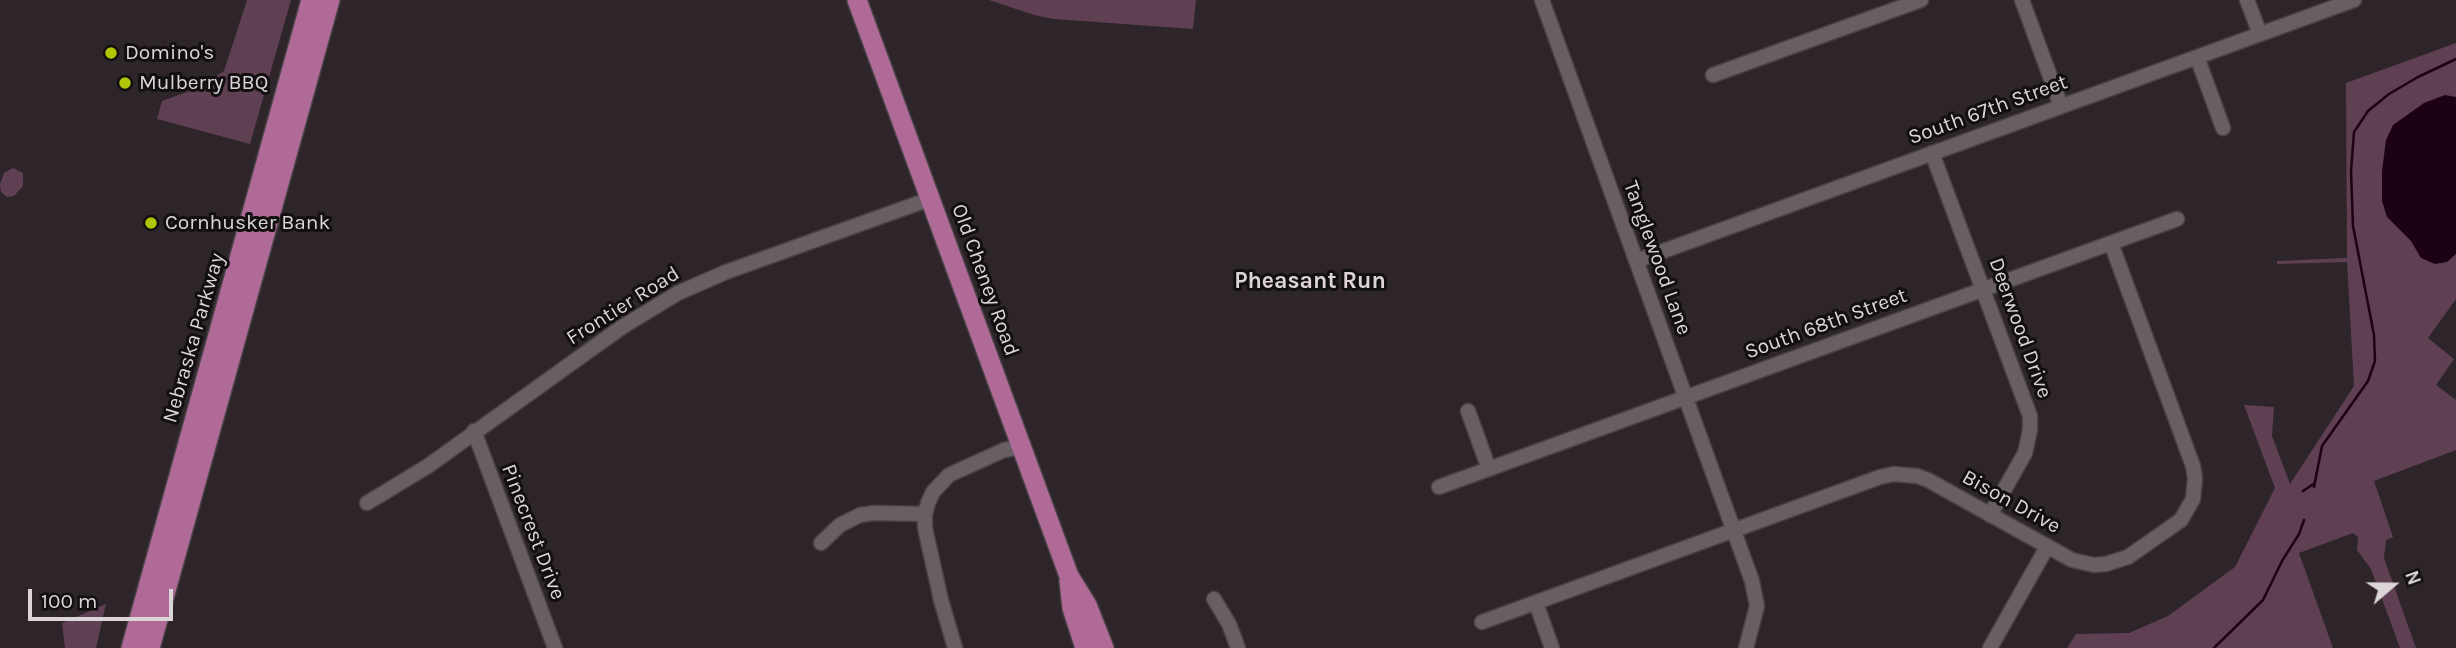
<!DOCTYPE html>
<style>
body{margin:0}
#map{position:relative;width:2456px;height:648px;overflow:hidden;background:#2d2529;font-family:Karla,sans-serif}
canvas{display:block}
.north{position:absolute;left:2358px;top:550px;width:70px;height:70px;-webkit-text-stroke:5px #120f11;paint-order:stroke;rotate:70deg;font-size:19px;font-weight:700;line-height:28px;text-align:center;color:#dbd5d8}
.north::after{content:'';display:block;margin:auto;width:24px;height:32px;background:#dbd5d8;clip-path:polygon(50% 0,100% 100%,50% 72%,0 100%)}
.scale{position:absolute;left:28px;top:589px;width:145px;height:32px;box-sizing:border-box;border:4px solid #dbd5d8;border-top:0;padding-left:9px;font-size:21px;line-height:24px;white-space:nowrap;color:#dbd5d8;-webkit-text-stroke:5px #120f11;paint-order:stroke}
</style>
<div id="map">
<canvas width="2456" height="648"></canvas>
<div class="north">N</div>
<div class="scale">100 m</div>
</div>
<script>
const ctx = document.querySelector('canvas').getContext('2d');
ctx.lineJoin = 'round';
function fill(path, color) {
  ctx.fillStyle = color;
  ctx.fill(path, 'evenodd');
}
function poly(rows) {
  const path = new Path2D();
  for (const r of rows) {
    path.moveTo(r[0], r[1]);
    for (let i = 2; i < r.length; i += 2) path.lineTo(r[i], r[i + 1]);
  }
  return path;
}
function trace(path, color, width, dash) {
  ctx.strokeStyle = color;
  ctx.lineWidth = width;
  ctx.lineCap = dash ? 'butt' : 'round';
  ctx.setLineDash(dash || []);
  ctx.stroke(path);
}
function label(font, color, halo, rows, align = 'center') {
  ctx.font = font + ' Karla,sans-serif';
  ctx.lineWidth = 6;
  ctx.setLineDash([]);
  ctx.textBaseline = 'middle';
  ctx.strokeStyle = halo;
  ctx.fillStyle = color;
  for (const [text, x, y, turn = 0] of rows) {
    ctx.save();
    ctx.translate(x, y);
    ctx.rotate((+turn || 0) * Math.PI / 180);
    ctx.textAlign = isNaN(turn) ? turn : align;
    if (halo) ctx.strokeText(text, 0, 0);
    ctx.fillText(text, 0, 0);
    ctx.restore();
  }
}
fill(poly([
 [247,0,291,0,250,144,157,119,162,101,198,88,224,71],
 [989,0,1196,0,1193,29,1054,19,1034,15],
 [2456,43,2456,299,2428,338,2454,359,2436,385,2456,400,2456,450,2374,481,2393,537,2386,540,2384,558,2416,648,2400,648,2371,569,2357,550,2358,537,2353,533,2299,553,2333,648,2067,648,2076,634,2129,633,2168,616,2235,567,2275,488,2244,405,2274,407,2272,436,2290,484,2354,386,2347,262,2277,264,2277,261,2347,258,2346,83],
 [13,168,23,173,23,186,14,196,7,197,1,192,0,184,4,173],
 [106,604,96,648,65,648,62,623]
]), '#5e4052');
fill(poly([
 [2445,95,2456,97,2456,254,2447,262,2435,264,2421,258,2411,241,2387,217,2382,201,2382,171,2386,140,2393,125,2424,103]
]), '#1c0213');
trace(poly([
 [2314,487,2322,446,2368,381,2375,361,2374,335,2353,226,2351,171,2354,132,2368,111,2389,94,2418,77,2456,59],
 [2303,491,2315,483],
 [2214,648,2263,600,2282,561,2299,534,2304,520]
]), '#1c0213', 2.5);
const minor = poly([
 [1542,0,1752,581,1757,606,1746,648],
 [2022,0,2061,106],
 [2247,0,2260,34],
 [2197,57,2223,128],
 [1713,75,1921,0],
 [1932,153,2030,416,2030,430,2025,453,1990,515],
 [1636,261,2354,0],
 [1468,411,1489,469],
 [474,431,555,648],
 [1439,487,2177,219],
 [367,503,428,466,622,327,678,293,726,272,930,199],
 [821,543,840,525,860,515,874,513,925,514],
 [1214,599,1229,624,1238,648],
 [1536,603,1552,648],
 [1482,622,1880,477,1894,474,1917,476,1928,480,2072,560,2094,565,2106,564,2128,557,2181,520,2193,499,2195,478,2193,466,2111,243],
 [955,648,941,600,925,528,925,514,928,503,933,492,949,475,1004,450,1022,447],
 [1990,648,2047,547]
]);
const major = poly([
 [857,0,1069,576,1087,605,1104,648],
 [1069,581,1072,608,1085,648],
 [131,648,311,0],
 [150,648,330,0]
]);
trace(minor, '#484245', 17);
trace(major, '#484245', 22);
trace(minor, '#685e64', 14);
trace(major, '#af6a97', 19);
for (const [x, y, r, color] of [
 [111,53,7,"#afc506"],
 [125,83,7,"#afc506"],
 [151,223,7,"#afc506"]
]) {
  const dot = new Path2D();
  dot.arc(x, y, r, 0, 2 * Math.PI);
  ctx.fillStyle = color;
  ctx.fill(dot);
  trace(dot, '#120f11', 2.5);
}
label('21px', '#dbd5d8', '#120f11', [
 ["Domino's",125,53],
 ["Mulberry BBQ",139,83],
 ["Cornhusker Bank",165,223]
], 'left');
label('21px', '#dbd5d8', '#120f11', [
 ["South 67th Street",1988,110,-20],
 ["Tanglewood Lane",1657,258,70],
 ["Old Cheney Road",985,280,70],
 ["Frontier Road",623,306,-32],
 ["South 68th Street",1826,324,-20],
 ["Deerwood Drive",2020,328,70],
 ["Nebraska Parkway",194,338,-74],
 ["Bison Drive",2011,502,29],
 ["Pinecrest Drive",533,532,69]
]);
label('bold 23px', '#ded3d9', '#120f11', [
 ["Pheasant Run",1310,281]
]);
</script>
